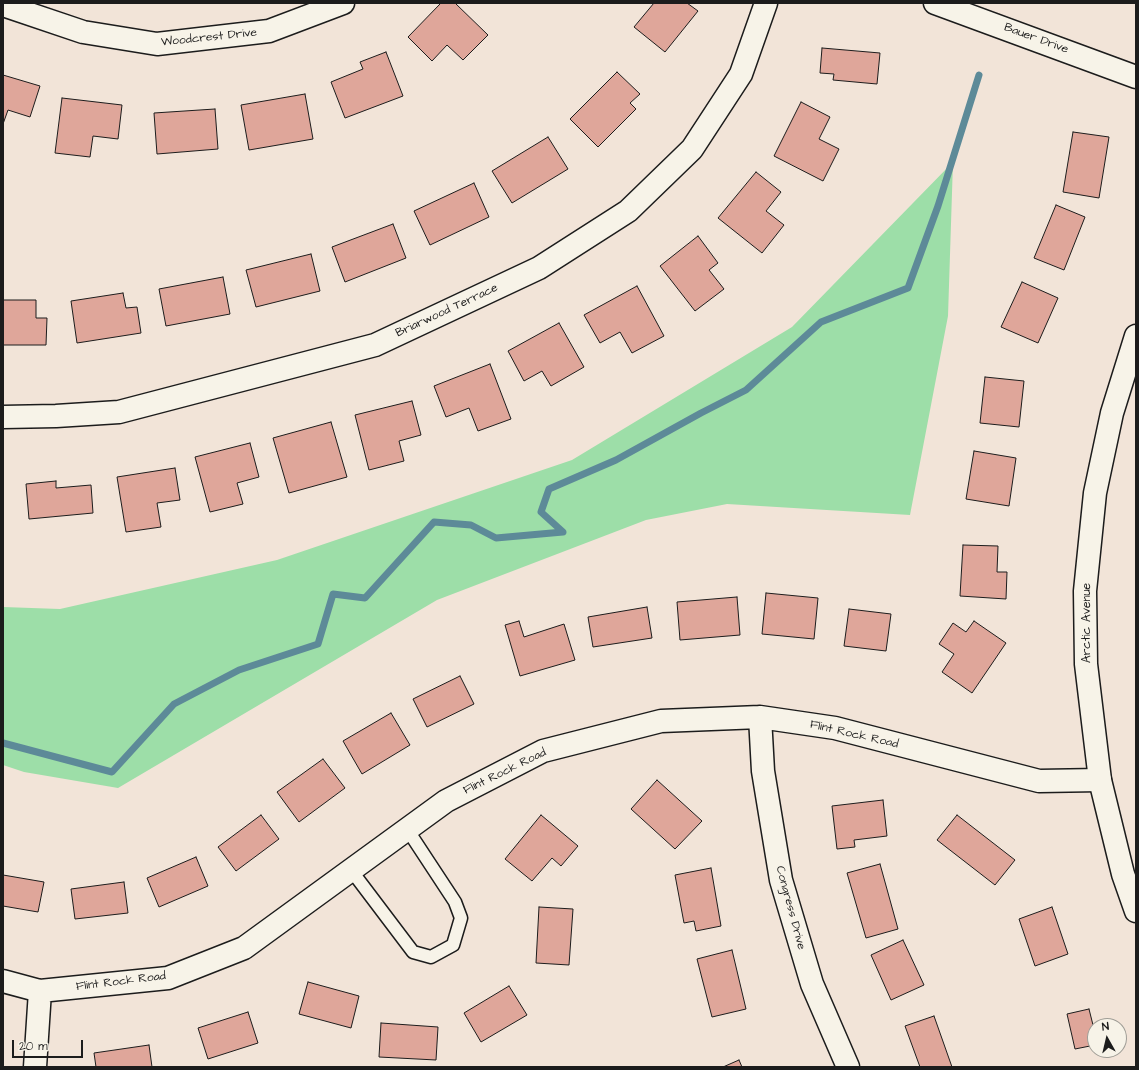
<!DOCTYPE html>
<style>
body{margin:0}
#map{position:relative;width:1139px;height:1070px;overflow:hidden;background:#f2e4d8;font-family:"Architects Daughter",sans-serif}
canvas{display:block}
.frame{position:absolute;inset:0;border:4px solid #1c1c1c;pointer-events:none}
.north{position:absolute;left:1087px;top:1018px;width:40px;height:40px;box-sizing:border-box;background:#f7f3e8;border:1px solid #9f9d96;border-radius:50%;rotate:352deg;font-size:11px;font-weight:700;line-height:16px;text-align:center;color:#1c1c1c}
.north::after{content:'';display:block;margin:auto;width:14px;height:18px;background:#1c1c1c;clip-path:polygon(50% 0,100% 100%,50% 72%,0 100%)}
.scale{position:absolute;left:12px;top:1040px;width:71px;height:18px;box-sizing:border-box;border:2px solid #1c1c1c;border-top:0;padding-left:5px;font-size:12px;line-height:14px;white-space:nowrap;color:#1c1c1c;-webkit-text-stroke:3px #f7f3e8;paint-order:stroke}
</style>
<div id="map">
<canvas width="1139" height="1070"></canvas>
<div class="frame"></div>
<div class="north">N</div>
<div class="scale">20 m</div>
</div>
<script>
const ctx = document.querySelector('canvas').getContext('2d');
ctx.lineJoin = 'round';
function fill(path, color) {
  ctx.fillStyle = color;
  ctx.fill(path, 'evenodd');
}
function poly(rows) {
  const path = new Path2D();
  for (const r of rows) {
    path.moveTo(r[0], r[1]);
    for (let i = 2; i < r.length; i += 2) path.lineTo(r[i], r[i + 1]);
  }
  return path;
}
function trace(path, color, width, dash) {
  ctx.strokeStyle = color;
  ctx.lineWidth = width;
  ctx.lineCap = dash ? 'butt' : 'round';
  ctx.setLineDash(dash || []);
  ctx.stroke(path);
}
function label(font, color, halo, rows, align = 'center') {
  ctx.font = font + ' "Architects Daughter",sans-serif';
  ctx.lineWidth = 3;
  ctx.setLineDash([]);
  ctx.textBaseline = 'middle';
  ctx.strokeStyle = halo;
  ctx.fillStyle = color;
  for (const [text, x, y, turn = 0] of rows) {
    ctx.save();
    ctx.translate(x, y);
    ctx.rotate((+turn || 0) * Math.PI / 180);
    ctx.textAlign = isNaN(turn) ? turn : align;
    if (halo) ctx.strokeText(text, 0, 0);
    ctx.fillText(text, 0, 0);
    ctx.restore();
  }
}
fill(poly([
 [953,162,948,316,910,515,727,504,646,520,437,600,118,788,24,772,3,765,3,607,60,609,277,560,572,460,792,327]
]), '#9ddea8');
trace(poly([
 [3,743,112,772,174,704,239,670,318,644,333,594,365,598,434,522,471,525,496,538,563,532,541,512,549,489,616,460,701,413,746,390,821,322,908,288,938,206,979,75]
]), '#5d8a98', 7);
const building = poly([
 [441,3,455,3,488,35,463,60,447,45,432,61,408,37,441,3],
 [654,3,687,3,698,11,665,52,634,27,654,3],
 [822,48,880,53,877,84,833,80,834,74,820,73,822,48],
 [386,52,403,96,345,118,331,82,363,69,360,62,386,52],
 [617,72,640,94,630,103,636,109,598,147,570,119,617,72],
 [3,75,40,86,30,117,8,110,3,124,3,75],
 [305,94,313,139,249,150,241,105,305,94],
 [62,98,122,105,118,139,93,136,90,157,55,153,62,98],
 [801,102,830,117,819,139,839,149,823,181,774,156,801,102],
 [215,109,218,149,157,154,154,113,215,109],
 [1073,132,1109,137,1099,198,1063,192,1073,132],
 [548,137,568,169,512,203,492,171,548,137],
 [756,172,781,192,766,211,784,225,762,253,718,218,756,172],
 [474,183,489,217,430,245,414,211,474,183],
 [1056,205,1085,217,1064,270,1034,258,1056,205],
 [393,224,406,258,345,282,332,247,393,224],
 [698,236,718,263,709,270,724,289,695,311,660,266,698,236],
 [311,254,320,291,256,307,246,270,311,254],
 [223,277,230,314,166,326,159,289,223,277],
 [1022,282,1058,298,1038,343,1001,327,1022,282],
 [637,286,664,336,632,353,620,332,600,343,584,315,637,286],
 [123,293,126,308,137,307,141,333,77,343,71,301,123,293],
 [3,300,36,300,36,318,47,318,46,345,3,345,3,300],
 [559,323,584,367,551,386,542,371,524,381,508,351,559,323],
 [490,364,511,419,478,431,469,408,446,417,434,386,490,364],
 [985,377,1024,381,1019,427,980,423,985,377],
 [412,401,421,435,399,441,404,461,369,470,355,415,412,401],
 [331,422,347,477,289,493,273,438,331,422],
 [250,443,259,477,237,483,243,504,210,512,195,457,250,443],
 [974,451,1016,458,1009,506,966,499,974,451],
 [175,468,180,500,157,503,161,527,126,532,117,477,175,468],
 [56,481,56,488,91,485,93,513,29,519,26,484,56,481],
 [963,545,998,546,997,572,1007,572,1006,599,960,596,963,545],
 [766,593,818,598,814,639,762,634,766,593],
 [737,597,740,635,680,640,677,602,737,597],
 [647,607,652,638,593,647,588,617,647,607],
 [849,609,891,614,886,651,844,646,849,609],
 [519,621,524,637,564,624,575,660,520,676,505,625,519,621],
 [974,621,1006,643,972,693,942,672,954,654,939,644,953,623,966,632,974,621],
 [460,676,474,704,427,727,413,699,460,676],
 [391,713,410,745,362,774,343,741,391,713],
 [323,759,345,788,299,822,277,792,323,759],
 [657,780,702,821,675,849,631,809,657,780],
 [883,800,887,836,854,840,855,847,837,849,832,806,883,800],
 [261,815,279,839,236,871,218,847,261,815],
 [541,815,578,846,561,866,552,858,532,881,505,859,541,815],
 [957,815,1015,860,995,885,937,840,957,815],
 [196,857,208,886,159,907,147,878,196,857],
 [880,864,898,929,866,938,847,873,880,864],
 [711,868,721,926,696,931,694,921,684,923,675,875,711,868],
 [3,875,44,882,38,912,3,906,3,875],
 [124,882,128,913,75,919,71,889,124,882],
 [539,907,573,909,569,965,536,963,539,907],
 [1052,907,1068,954,1035,966,1019,919,1052,907],
 [903,940,924,985,891,1000,871,955,903,940],
 [732,950,746,1009,712,1017,697,959,732,950],
 [308,982,359,996,351,1028,299,1014,308,982],
 [509,986,527,1015,481,1042,464,1013,509,986],
 [1089,1009,1095,1033,1095,1045,1075,1049,1067,1014,1089,1009],
 [248,1012,258,1043,208,1059,198,1028,248,1012],
 [934,1016,952,1067,920,1067,905,1026,934,1016],
 [381,1023,438,1027,436,1060,379,1057,381,1023],
 [149,1045,152,1067,96,1067,94,1053,149,1045],
 [739,1060,742,1067,723,1067,739,1060]
]);
fill(building, '#dfa69a');
trace(building, '#1c1c1c', 1);
const lane = poly([
 [351,870,413,952,431,957,453,945,461,918,455,902,407,829]
]);
const street = poly([
 [3,5,83,32,157,44,269,31,343,3],
 [3,417,56,416,119,412,375,345,539,268,628,211,692,149,741,74,766,3],
 [760,717,763,771,781,880,812,984,848,1067],
 [3,981,40,991,168,978,244,948,446,801,543,751,661,721,760,717,835,728,1039,781,1100,780],
 [35,1067,40,991]
]);
const secondary = poly([
 [935,3,1136,77],
 [1136,336,1112,413,1095,493,1085,591,1086,664,1100,780,1123,874,1136,911]
]);
trace(lane, '#1c1c1c', 15);
trace(street, '#1c1c1c', 25);
trace(secondary, '#1c1c1c', 25);
trace(lane, '#f7f3e8', 12);
trace(street, '#f7f3e8', 22);
trace(secondary, '#f7f3e8', 22);
label('12px', '#1c1c1c', '#f7f3e8', [
 ["Woodcrest Drive",209,38,-6],
 ["Bauer Drive",1036,39,20],
 ["Briarwood Terrace",447,311,-25],
 ["Arctic Avenue",1087,623,-90],
 ["Flint Rock Road",854,735,13],
 ["Flint Rock Road",505,772,-26],
 ["Congress Drive",790,908,75],
 ["Flint Rock Road",121,982,-7]
]);
</script>
